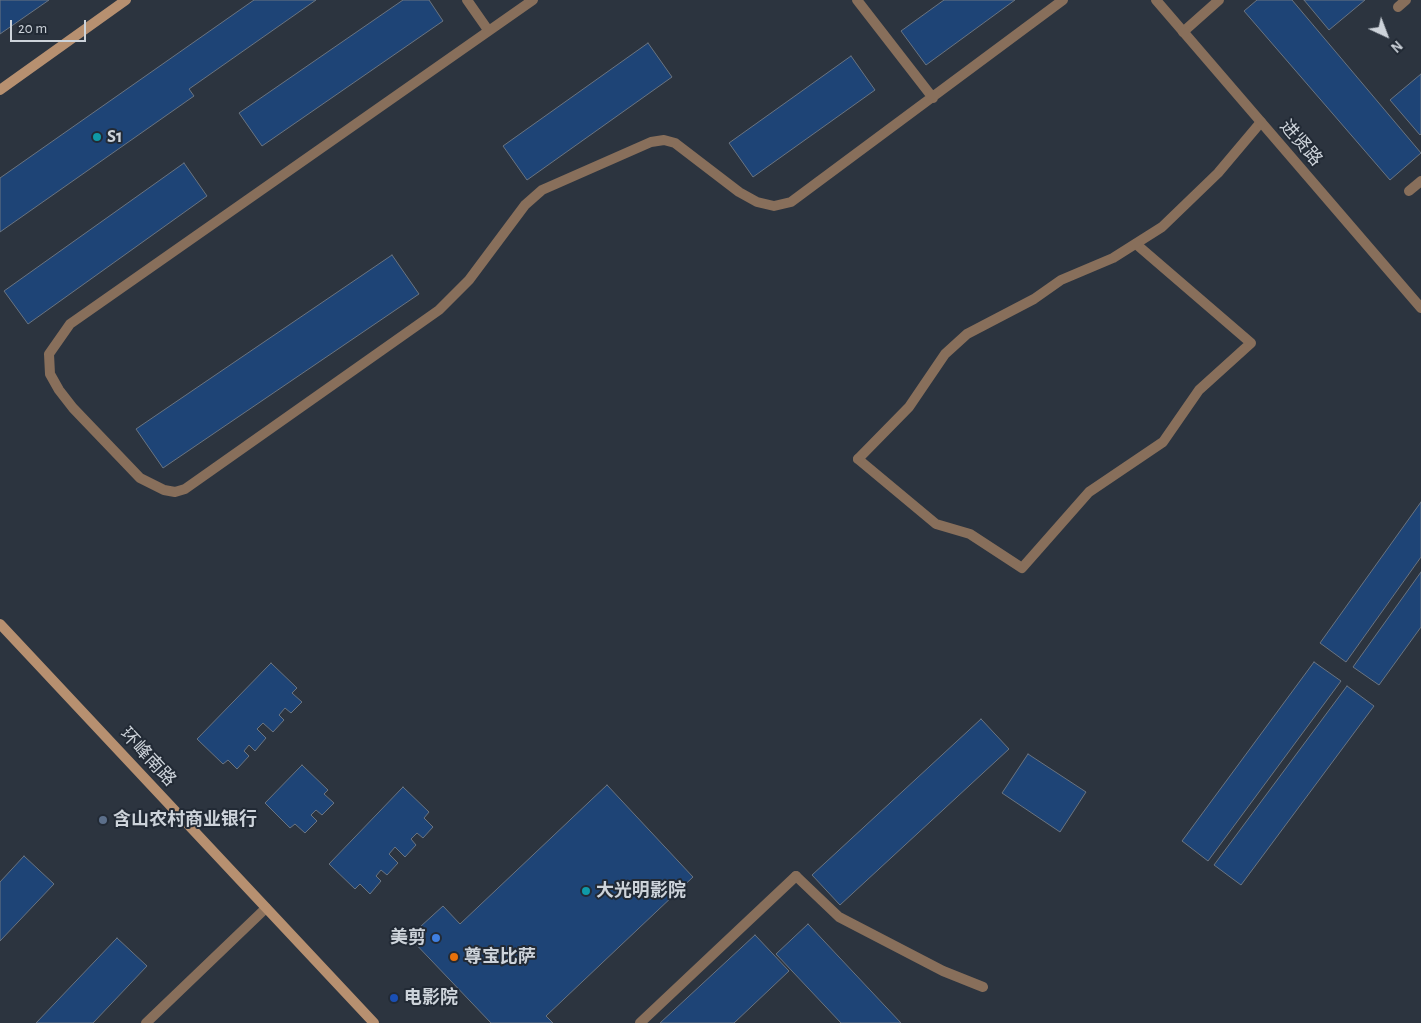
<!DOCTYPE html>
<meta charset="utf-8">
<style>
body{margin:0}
#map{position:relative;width:1421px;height:1023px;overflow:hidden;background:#2c343f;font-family:"Alegreya Sans",sans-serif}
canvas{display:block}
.north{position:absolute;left:1361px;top:10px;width:50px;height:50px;-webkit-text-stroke:4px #222a35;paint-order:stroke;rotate:137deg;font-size:14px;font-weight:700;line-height:20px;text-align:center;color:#cdd3da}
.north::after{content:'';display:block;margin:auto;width:18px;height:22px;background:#cdd3da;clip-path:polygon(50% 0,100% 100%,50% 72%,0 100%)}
.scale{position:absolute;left:10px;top:20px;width:76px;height:22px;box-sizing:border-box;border:2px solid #cdd3da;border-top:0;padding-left:6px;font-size:15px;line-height:18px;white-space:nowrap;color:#cdd3da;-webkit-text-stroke:4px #222a35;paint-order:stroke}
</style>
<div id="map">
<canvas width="1421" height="1023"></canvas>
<div class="north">N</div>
<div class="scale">20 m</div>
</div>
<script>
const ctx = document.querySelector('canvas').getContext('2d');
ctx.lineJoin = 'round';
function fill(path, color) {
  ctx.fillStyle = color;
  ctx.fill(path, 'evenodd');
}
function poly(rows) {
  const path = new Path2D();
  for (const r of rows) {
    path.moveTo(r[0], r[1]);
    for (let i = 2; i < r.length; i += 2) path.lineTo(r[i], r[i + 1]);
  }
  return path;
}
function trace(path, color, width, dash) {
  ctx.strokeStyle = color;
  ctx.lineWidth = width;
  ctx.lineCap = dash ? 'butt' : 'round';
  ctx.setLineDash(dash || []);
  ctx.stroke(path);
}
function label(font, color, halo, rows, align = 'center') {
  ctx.font = font + ' "Alegreya Sans","Noto Sans SC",sans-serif';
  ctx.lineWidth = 4;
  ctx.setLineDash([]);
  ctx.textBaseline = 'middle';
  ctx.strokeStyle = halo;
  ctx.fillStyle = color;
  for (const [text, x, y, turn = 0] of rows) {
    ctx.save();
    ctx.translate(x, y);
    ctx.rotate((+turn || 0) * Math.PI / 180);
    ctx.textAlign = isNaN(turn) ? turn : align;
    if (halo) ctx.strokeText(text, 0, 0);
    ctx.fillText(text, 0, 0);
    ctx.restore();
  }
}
const building = poly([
 [0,0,49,0,0,34,0,0],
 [254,0,316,0,189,89,194,96,0,232,0,178,254,0],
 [403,0,429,0,443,21,262,146,239,113,403,0],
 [944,0,1015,0,926,65,901,31,944,0],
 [1257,0,1292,0,1421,153,1390,180,1244,11,1257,0],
 [1304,0,1365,0,1329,30,1304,0],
 [648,43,672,77,527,180,503,146,648,43],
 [851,56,875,90,753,177,729,143,851,56],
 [1421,74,1421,134,1420,135,1390,100,1421,74],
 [184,163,207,196,28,324,4,291,184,163],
 [392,255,419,294,163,468,136,429,392,255],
 [1421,502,1421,557,1346,662,1320,643,1421,502],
 [1421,572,1421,627,1379,685,1353,667,1421,572],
 [1314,662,1341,681,1208,861,1182,841,1314,662],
 [271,663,297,688,292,693,302,702,291,713,285,708,279,715,284,720,273,732,263,723,257,729,266,738,255,751,249,745,244,751,249,756,237,769,228,760,223,764,197,739,271,663],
 [1347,686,1374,706,1241,885,1214,865,1347,686],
 [981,719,1009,749,840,905,812,875,981,719],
 [1028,754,1086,792,1060,832,1002,793,1028,754],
 [302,765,328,790,324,794,334,803,322,815,316,810,311,815,317,821,305,833,295,824,290,828,265,803,302,765],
 [607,785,693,877,546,1016,553,1023,491,1023,409,937,443,906,460,924,607,785],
 [403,787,429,812,424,818,433,827,423,838,417,833,411,839,416,845,405,857,395,847,389,854,398,863,387,875,381,870,376,876,381,881,370,894,360,884,355,889,329,864,403,787],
 [24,856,54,884,0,941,0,882,24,856],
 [808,924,901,1023,841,1023,776,954,808,924],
 [755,935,789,971,734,1023,660,1023,755,935],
 [117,938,147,966,93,1023,36,1023,117,938]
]);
fill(building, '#1e4476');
trace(building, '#6a7481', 1);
trace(poly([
 [1398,7,1406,0],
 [1183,32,1219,0],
 [858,459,936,524,970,534,1022,568,1089,492,1163,442,1199,390,1251,343,1136,244],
 [796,876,839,917,943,971,983,987],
 [146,1023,266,908]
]), '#886f5b', 10);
trace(poly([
 [467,0,488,30],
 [533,0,70,324,49,354,50,374,59,390,73,408,140,478,164,490,175,492,185,489,439,310,469,280,525,205,542,190,651,142,664,140,675,143,739,192,757,202,774,206,791,202,1063,0],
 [857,0,933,98],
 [1409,191,1421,181],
 [858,459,909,407,945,354,967,334,1034,299,1061,280,1113,258,1162,227,1218,173,1261,122],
 [640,1023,796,876]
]), '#886f5b', 10);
trace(poly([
 [1156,0,1421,308]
]), '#886f5b', 10);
trace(poly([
 [0,90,126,0],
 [0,624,374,1023]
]), '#b79070', 10);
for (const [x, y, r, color] of [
 [97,137,5,"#0f9aa8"],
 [103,820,5,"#5c6f8a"],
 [586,891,5,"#0f9aa8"],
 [436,938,5,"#3f7fe0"],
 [454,957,5,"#e8710a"],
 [394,998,5,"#1a4fb4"]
]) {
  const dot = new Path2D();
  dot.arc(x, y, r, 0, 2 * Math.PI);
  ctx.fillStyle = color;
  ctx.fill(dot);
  trace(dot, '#222a35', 2);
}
label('bold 18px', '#cdd3da', '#222a35', [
 ["S1",107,137],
 ["含山农村商业银行",113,820],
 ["大光明影院",596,891],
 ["美剪",426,938,"right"],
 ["尊宝比萨",464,957],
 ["电影院",404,998]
], 'left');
label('18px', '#cdd3da', '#222a35', [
 ["进贤路",1301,143,49],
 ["环峰南路",148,757,47]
]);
</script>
